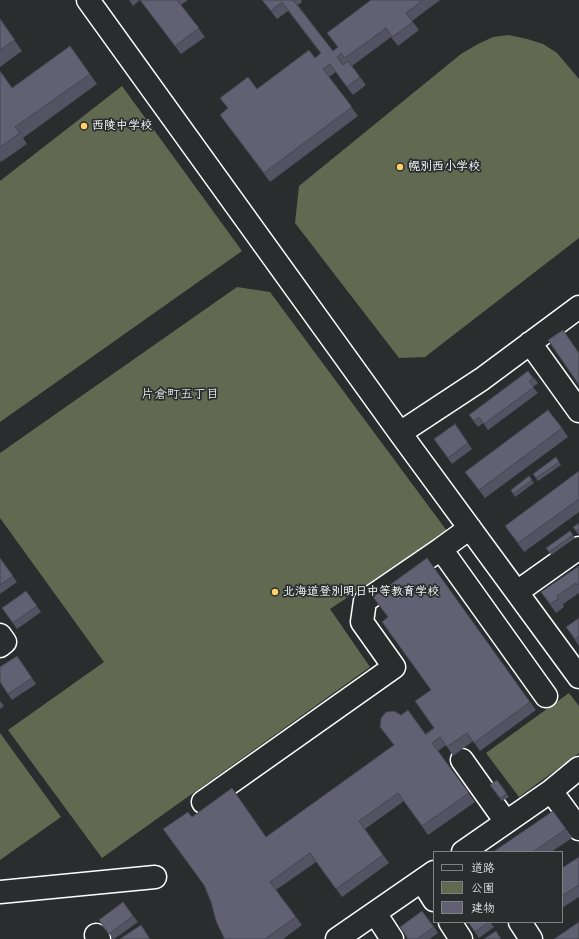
<!DOCTYPE html>
<meta charset="utf-8">
<style>
body{margin:0}
#map{position:relative;width:579px;height:939px;overflow:hidden;background:#2a2d2e;font-family:"Patrick Hand","Klee One",sans-serif}
canvas{display:block}
.legend{position:absolute;left:433px;top:851px;width:130px;height:72px;box-sizing:border-box;background:#2a2d2e;border:1px solid #7f8182;margin:0;padding:5px 7px;list-style:none;font-size:12px;color:#fff}
.legend li{display:flex;align-items:center;gap:8px;height:20px}
.legend b{width:20px;border:1px solid #7f8182}
</style>
<div id="map">
<canvas width="579" height="939"></canvas>
<ul class="legend">
<li><b style="height:5px;background:#2a2d2e"></b>道路</li>
<li><b style="height:11px;background:#616a51"></b>公園</li>
<li><b style="height:11px;background:#626173"></b>建物</li>
</ul>
</div>
<script>
const ctx = document.querySelector('canvas').getContext('2d');
ctx.lineJoin = 'round';
function fill(path, color) {
  ctx.fillStyle = color;
  ctx.fill(path, 'evenodd');
}
function poly(rows) {
  const path = new Path2D();
  for (const r of rows) {
    path.moveTo(r[0], r[1]);
    for (let i = 2; i < r.length; i += 2) path.lineTo(r[i], r[i + 1]);
  }
  return path;
}
function trace(path, color, width, dash) {
  ctx.strokeStyle = color;
  ctx.lineWidth = width;
  ctx.lineCap = dash ? 'butt' : 'round';
  ctx.setLineDash(dash || []);
  ctx.stroke(path);
}
function label(font, color, halo, rows, align = 'center') {
  ctx.font = font + ' "Patrick Hand","Klee One",sans-serif';
  ctx.lineWidth = 3.5;
  ctx.setLineDash([]);
  ctx.textBaseline = 'middle';
  ctx.strokeStyle = halo;
  ctx.fillStyle = color;
  for (const [text, x, y, turn = 0] of rows) {
    ctx.save();
    ctx.translate(x, y);
    ctx.rotate((+turn || 0) * Math.PI / 180);
    ctx.textAlign = isNaN(turn) ? turn : align;
    if (halo) ctx.strokeText(text, 0, 0);
    ctx.fillText(text, 0, 0);
    ctx.restore();
  }
}
fill(poly([
 [509,35,527,39,543,44,557,53,579,79,579,238,425,357,399,358,295,223,299,186,461,54,478,44,493,37],
 [122,86,242,251,0,422,0,181],
 [237,287,270,292,447,531,330,609,370,667,102,858,8,730,104,662,0,518,0,453],
 [569,693,579,706,579,753,519,797,486,753],
 [0,733,61,817,0,860]
]), '#616a51');
const minor = poly([
 [88,0,400,433,579,677],
 [530,343,579,411],
 [400,433,482,379,579,307],
 [470,528,441,549,546,696],
 [517,592,579,548],
 [0,635,5,642,0,646],
 [462,760,506,822],
 [551,791,579,829],
 [203,802,394,667,362,622,365,601,441,549],
 [463,852,551,791,579,768],
 [422,881,434,900],
 [0,892,155,877],
 [375,913,392,939],
 [450,922,461,939],
 [520,922,531,939],
 [96,935,99,939],
 [337,939,434,872]
]);
trace(minor, '#fff', 25);
trace(minor, '#2a2d2e', 22);
fill(poly([
 [129,0,188,0,181,5,205,37,181,54,140,0,133,6],
 [262,0,301,0,302,2,298,5,333,51,338,48,327,33,371,0,440,0,412,21,419,30,398,46,391,37,352,66,366,85,353,95,336,72,329,77,358,116,270,182,220,115,228,109,220,98,257,89,315,58,321,54,288,11,277,19],
 [0,19,22,51,0,67],
 [70,46,97,84,23,138,27,144,1,162,0,160,0,71,12,88],
 [528,371,538,383,533,387,538,393,488,430,483,423,478,427,469,415],
 [455,424,472,449,452,464,434,439],
 [562,428,568,437,485,498,465,472],
 [556,457,561,465,538,481,533,474],
 [579,471,579,512,524,552,505,526],
 [529,476,534,483,515,497,511,490],
 [579,523,579,534,578,534,573,527],
 [570,531,575,538,551,555,546,548],
 [0,558,17,582,0,594],
 [427,558,536,710,480,751,473,741,453,756,446,745,438,751,475,802,428,835,404,801,365,829,389,863,342,897,316,862,276,890,302,925,283,939,224,939,192,817,266,837,434,728,431,690,388,617],
 [579,566,579,593,563,604,564,607,556,613,541,592],
 [26,591,41,612,17,629,2,608],
 [579,618,579,646,572,636],
 [17,656,36,684,12,700,0,682],
 [0,701,4,706,0,709],
 [497,780,509,797,502,801,490,785],
 [553,811,572,838,551,852,493,852],
 [579,857,579,897,562,908,562,868],
 [123,902,138,922,114,939,113,939,99,920],
 [468,922,490,922,494,927,479,938],
 [434,927,438,933,430,939,408,939]
]), '#545363');
const building = poly([
 [140,0,177,0,199,28,175,46,140,0],
 [262,0,293,0,333,51,338,47,327,33,371,0,423,0,406,13,413,22,392,37,386,28,345,58,341,53,337,57,343,65,348,61,360,77,347,87,330,64,323,69,352,107,264,173,220,115,228,108,220,98,248,77,257,89,309,50,315,58,321,53,282,2,271,11,262,0],
 [0,19,15,40,0,50,0,19],
 [70,46,90,74,15,127,20,133,0,147,0,71,12,88,70,46],
 [563,330,579,353,579,385,548,340,563,330],
 [528,371,533,378,529,381,534,387,484,424,479,417,474,421,469,415,528,371],
 [548,410,562,428,479,490,465,472,548,410],
 [455,424,468,443,448,458,434,439,455,424],
 [556,457,559,462,536,478,533,474,556,457],
 [579,471,579,499,518,543,505,526,579,471],
 [529,476,532,480,513,494,511,490,529,476],
 [579,523,579,529,576,531,573,527,579,523],
 [570,531,573,535,549,552,546,548,570,531],
 [0,558,13,576,0,585,0,558],
 [427,558,530,702,474,743,467,733,447,747,440,737,432,743,469,793,422,826,398,793,359,821,383,855,336,889,310,853,270,882,296,917,265,939,225,939,223,936,216,921,211,902,204,885,163,829,188,812,192,817,232,788,266,837,394,745,380,727,381,718,386,712,394,711,401,715,408,710,426,735,434,728,415,701,431,690,382,622,388,617,373,597,427,558],
 [579,566,579,584,577,585,576,583,557,596,558,599,550,604,541,592,579,566],
 [26,591,37,606,13,623,2,608,26,591],
 [579,618,579,636,575,639,566,627,579,618],
 [17,656,32,678,8,694,0,682,0,667,17,656],
 [497,780,507,794,500,798,490,785,497,780],
 [553,811,566,829,533,852,493,852,553,811],
 [579,857,579,885,562,896,562,868,579,857],
 [123,902,133,916,109,934,99,920,123,902],
 [422,911,434,927,417,939,408,939,400,927,422,911],
 [468,922,489,922,475,932,468,922],
 [579,922,579,939,554,939,579,922],
 [141,925,150,939,120,939,141,925],
 [496,931,501,939,484,939,496,931]
]);
fill(building, '#626173');
trace(building, '#454450', 1);
for (const [x, y, r, color] of [
 [84,126,4,"#ffd166"],
 [400,167,4,"#ffd166"],
 [275,592,4,"#ffd166"]
]) {
  const dot = new Path2D();
  dot.arc(x, y, r, 0, 2 * Math.PI);
  ctx.fillStyle = color;
  ctx.fill(dot);
  trace(dot, '#2a2d2e', 1.5);
}
label('bold 12px', '#fff', '#2a2d2e', [
 ["西陵中学校",92,126],
 ["幌別西小学校",408,167],
 ["北海道登別明日中等教育学校",283,592]
], 'left');
label('13px', '#fff', '#2a2d2e', [
 ["片倉町五丁目",180,395]
]);
</script>
